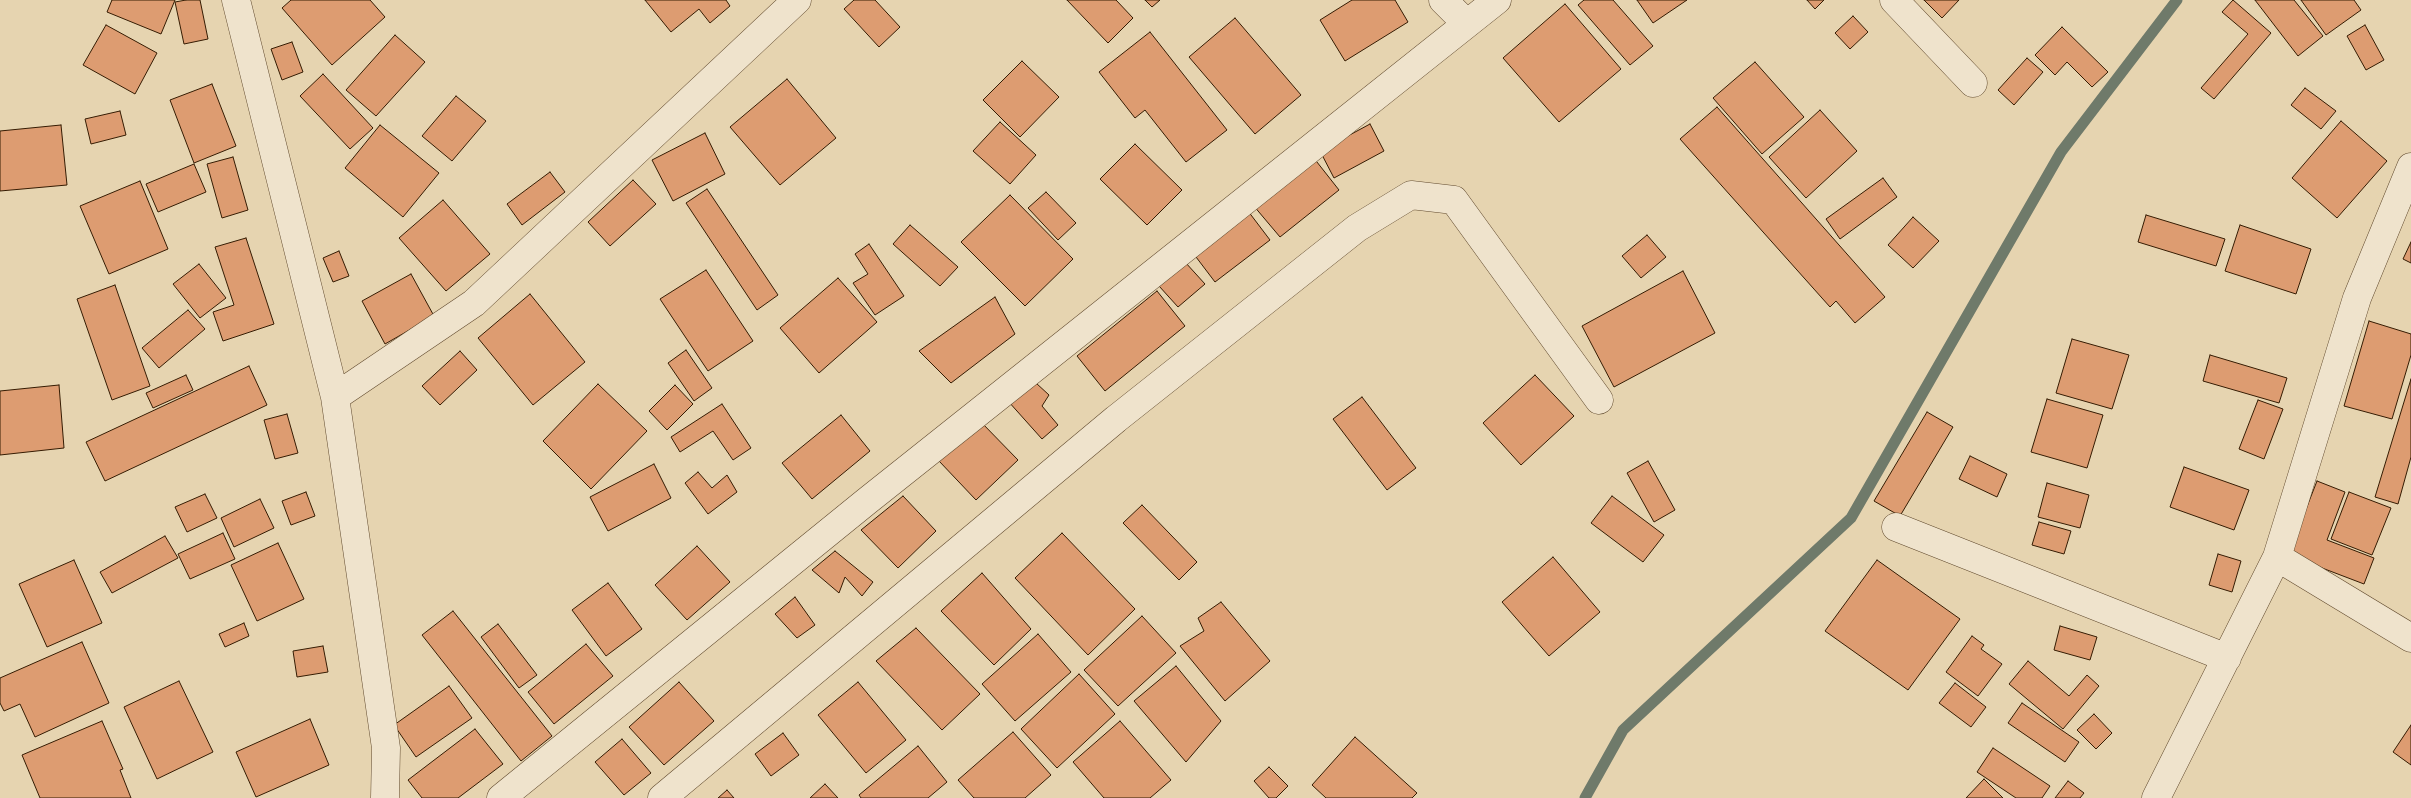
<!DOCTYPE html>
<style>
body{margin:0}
canvas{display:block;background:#e6d4b0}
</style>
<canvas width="2411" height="798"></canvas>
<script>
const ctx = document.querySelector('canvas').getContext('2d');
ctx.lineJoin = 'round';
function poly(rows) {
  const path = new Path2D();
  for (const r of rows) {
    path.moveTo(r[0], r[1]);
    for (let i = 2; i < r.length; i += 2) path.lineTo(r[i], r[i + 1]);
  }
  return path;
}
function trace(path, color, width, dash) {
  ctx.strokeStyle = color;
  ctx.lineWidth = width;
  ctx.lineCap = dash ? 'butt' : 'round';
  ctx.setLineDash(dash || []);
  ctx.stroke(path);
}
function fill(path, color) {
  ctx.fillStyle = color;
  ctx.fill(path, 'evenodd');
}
trace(poly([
 [1585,798,1623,730,1851,518,2061,152,2177,0]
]), '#6f7a6a', 11);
const building = poly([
 [112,0,175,0,161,34,107,12,112,0],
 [186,0,200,0,208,39,184,44,175,2,186,0],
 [291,0,370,0,385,17,332,65,282,8,291,0],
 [645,0,726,0,730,6,710,23,699,9,671,32,645,0],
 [854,0,875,0,900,27,879,47,844,9,854,0],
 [1067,0,1116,0,1133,18,1108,43,1067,0],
 [1145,0,1160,0,1152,7,1145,0],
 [1352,0,1395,0,1408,22,1345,61,1320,20,1352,0],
 [1584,0,1613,0,1653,46,1630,65,1578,5,1584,0],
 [1637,0,1687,0,1653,23,1637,0],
 [1807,0,1824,0,1815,9,1807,0],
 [1924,0,1959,0,1942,18,1924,0],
 [2233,0,2271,33,2214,99,2201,88,2248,34,2222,12,2233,0],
 [2255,0,2294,0,2323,36,2298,56,2255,0],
 [2301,0,2354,0,2361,10,2326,35,2301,0],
 [1565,4,1621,69,1559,122,1503,58,1565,4],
 [1853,16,1868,32,1850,49,1835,33,1853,16],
 [1235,18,1301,95,1255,134,1189,57,1235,18],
 [106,25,157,53,135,94,83,65,106,25],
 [2365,25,2384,60,2366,70,2347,36,2365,25],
 [2062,27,2108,72,2092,87,2067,62,2055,75,2035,55,2062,27],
 [1150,32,1227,130,1186,162,1145,110,1135,118,1099,72,1150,32],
 [395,35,425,62,376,116,346,90,395,35],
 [292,42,303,72,282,80,271,49,292,42],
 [2027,58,2043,72,2014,105,1998,90,2027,58],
 [1022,61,1059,97,1020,137,983,100,1022,61],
 [1755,62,1804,117,1762,154,1713,98,1755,62],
 [323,74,373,128,350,149,300,96,323,74],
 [787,79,836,138,780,185,730,127,787,79],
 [212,84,236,146,194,163,170,100,212,84],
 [2305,88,2336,111,2321,129,2291,105,2305,88],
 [456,96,486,121,452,161,422,136,456,96],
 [1717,107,1885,297,1855,323,1836,301,1830,307,1680,139,1717,107],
 [1820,110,1857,151,1806,198,1769,157,1820,110],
 [120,111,126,135,91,144,85,119,120,111],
 [2341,121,2387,161,2337,218,2292,178,2341,121],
 [1000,122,1036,155,1010,184,973,151,1000,122],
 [1370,124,1384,151,1334,178,1320,151,1370,124],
 [61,125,67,185,0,191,0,131,61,125],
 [380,125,439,173,403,217,345,168,380,125],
 [705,133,725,174,673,201,652,160,705,133],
 [1135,144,1182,190,1147,225,1100,179,1135,144],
 [233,157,248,210,222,218,207,164,233,157],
 [1313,157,1339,190,1280,237,1253,205,1313,157],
 [194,164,206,192,158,212,146,184,194,164],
 [550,172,565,192,522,225,507,204,550,172],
 [1883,178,1897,197,1840,239,1826,219,1883,178],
 [633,180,656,204,610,246,588,222,633,180],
 [140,181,168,249,109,274,80,206,140,181],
 [707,189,778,295,757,310,686,203,707,189],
 [1046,192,1076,223,1058,240,1028,208,1046,192],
 [1010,195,1073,259,1025,306,961,242,1010,195],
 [443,200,490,254,446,291,399,238,443,200],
 [1248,211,1270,240,1215,282,1193,253,1248,211],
 [2146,215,2225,239,2216,266,2138,242,2146,215],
 [1913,217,1939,241,1913,268,1888,245,1913,217],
 [910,225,958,267,940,286,893,244,910,225],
 [2240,225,2311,249,2296,294,2225,271,2240,225],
 [1647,235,1666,257,1641,278,1622,256,1647,235],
 [246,238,274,324,223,341,213,312,234,305,215,247,246,238],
 [2411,242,2411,263,2403,259,2411,242],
 [869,244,904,296,875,315,853,283,868,274,855,254,869,244],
 [339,251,349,276,333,282,323,258,339,251],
 [1185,262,1205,284,1178,307,1159,286,1185,262],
 [199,264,226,298,200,318,173,284,199,264],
 [706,270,753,341,708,371,660,299,706,270],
 [1683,271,1715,333,1614,387,1582,326,1683,271],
 [411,274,434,316,385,344,362,301,411,274],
 [838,278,877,322,819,373,780,328,838,278],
 [115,285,150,386,112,400,77,299,115,285],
 [1157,291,1185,326,1105,391,1077,356,1157,291],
 [530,294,585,362,533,405,478,338,530,294],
 [995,297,1015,334,951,383,919,351,995,297],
 [188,310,205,329,159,368,142,348,188,310],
 [2369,321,2411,334,2411,355,2392,419,2344,406,2369,321],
 [2072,339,2129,355,2112,409,2056,393,2072,339],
 [686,350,712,388,694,401,668,363,686,350],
 [460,351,477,370,440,405,422,386,460,351],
 [2210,355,2287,378,2279,403,2203,381,2210,355],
 [249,366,267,405,105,481,86,442,249,366],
 [186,375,193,390,153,408,146,393,186,375],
 [1535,375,1574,416,1521,465,1483,423,1535,375],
 [2411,379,2411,457,2398,504,2375,497,2411,379],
 [1036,383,1049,395,1042,406,1058,425,1042,439,1008,401,1036,383],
 [598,384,647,431,591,489,543,441,598,384],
 [59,385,64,448,0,455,0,391,59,385],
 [675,385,693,404,667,430,649,411,675,385],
 [1362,397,1416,468,1387,490,1333,419,1362,397],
 [2047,399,2103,415,2087,468,2031,452,2047,399],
 [2258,400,2283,409,2264,459,2239,449,2258,400],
 [722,404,751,448,733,460,713,431,680,452,671,437,722,404],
 [1927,412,1953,427,1900,516,1874,501,1927,412],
 [287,414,298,453,275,459,264,420,287,414],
 [841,415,870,451,812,499,782,463,841,415],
 [980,421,1018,460,976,500,939,461,980,421],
 [1970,456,2007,474,1997,497,1959,479,1970,456],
 [1648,461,1675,510,1654,522,1627,473,1648,461],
 [654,464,671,498,608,531,590,497,654,464],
 [2184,467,2249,490,2234,530,2170,507,2184,467],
 [698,472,712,488,727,475,737,492,708,514,685,483,698,472],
 [2317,481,2345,492,2327,540,2374,558,2364,584,2288,555,2317,481],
 [2047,483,2089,495,2080,528,2038,517,2047,483],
 [306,492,315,516,291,525,282,501,306,492],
 [2349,492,2391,508,2372,555,2331,539,2349,492],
 [205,494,217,518,187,532,175,507,205,494],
 [903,496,936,531,898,568,861,530,903,496],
 [1612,496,1664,535,1643,562,1591,523,1612,496],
 [260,499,274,528,234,547,221,518,260,499],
 [1142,505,1197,562,1179,580,1123,523,1142,505],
 [2039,522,2071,531,2064,554,2032,545,2039,522],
 [223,533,235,559,190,579,178,554,223,533],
 [1062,533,1135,609,1088,655,1015,578,1062,533],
 [165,536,178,558,112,593,100,572,165,536],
 [278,543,304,599,257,621,231,565,278,543],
 [697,546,730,582,687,620,655,585,697,546],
 [835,551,873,582,862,596,845,577,839,593,812,570,835,551],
 [2218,554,2241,561,2232,592,2209,585,2218,554],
 [1553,557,1600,612,1549,656,1502,602,1553,557],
 [74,560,102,623,47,647,19,584,74,560],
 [1877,560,1960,619,1908,690,1825,631,1877,560],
 [982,573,1031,629,994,665,941,611,982,573],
 [608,583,642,629,606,656,572,610,608,583],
 [795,597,815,625,797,638,775,614,795,597],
 [1221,602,1270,661,1225,701,1180,646,1204,631,1198,618,1221,602],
 [453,611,552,736,521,761,422,635,453,611],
 [1142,616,1176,653,1118,706,1084,670,1142,616],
 [244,623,249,636,225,647,219,634,244,623],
 [498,624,537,675,519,688,481,637,498,624],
 [2060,626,2097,637,2090,660,2054,650,2060,626],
 [916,628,980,694,942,730,876,661,916,628],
 [1038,634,1071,672,1015,721,982,684,1038,634],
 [1972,636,1984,645,1981,649,2002,664,1978,696,1946,672,1972,636],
 [82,642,109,703,35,737,20,704,4,711,0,703,0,678,82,642],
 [586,644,613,676,554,724,528,692,586,644],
 [323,646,328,672,297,677,293,651,323,646],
 [2028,661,2069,696,2087,675,2099,686,2063,729,2009,684,2028,661],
 [1176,666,1221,721,1186,762,1134,701,1176,666],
 [1079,674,1115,714,1057,768,1021,729,1079,674],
 [179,681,213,752,157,779,124,707,179,681],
 [679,682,714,721,664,765,629,727,679,682],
 [858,682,906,740,866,773,818,715,858,682],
 [1955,683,1986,707,1971,727,1939,703,1955,683],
 [449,686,472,718,416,757,394,725,449,686],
 [2022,703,2079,742,2065,762,2008,723,2022,703],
 [2094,714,2112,733,2096,749,2077,730,2094,714],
 [310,719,329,765,256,797,236,752,310,719],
 [102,721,123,769,120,770,131,798,40,798,22,755,102,721],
 [1120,721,1171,780,1150,798,1104,798,1073,762,1120,721],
 [2411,725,2411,765,2393,752,2411,725],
 [475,729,503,764,458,798,422,798,408,780,475,729],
 [1013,732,1051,775,1025,798,974,798,958,780,1013,732],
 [783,733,799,755,771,776,755,754,783,733],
 [1355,737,1417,793,1412,798,1326,798,1312,785,1355,737],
 [622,739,651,773,624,795,595,762,622,739],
 [918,746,947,782,928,798,861,798,859,795,918,746],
 [1993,748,2050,786,2042,798,2016,798,1977,772,1993,748],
 [1269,767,1288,786,1276,798,1269,798,1254,781,1269,767],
 [1984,779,2003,798,1966,798,1984,779],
 [2068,781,2084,793,2080,798,2055,798,2068,781],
 [825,784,838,798,810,798,825,784],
 [727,790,734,798,718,798,727,790]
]);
fill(building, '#dd9c71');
trace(building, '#351c03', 1);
const minor = poly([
 [236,0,335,397,386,748,385,798],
 [1443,0,1466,23],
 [1894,0,1973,83],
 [335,397,474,303,797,0],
 [1896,527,2227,658],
 [2277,557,2411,638],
 [501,798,867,501,1497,0],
 [662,798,1116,419,1357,228,1411,195,1454,200,1599,400],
 [2156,798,2277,557,2357,298,2411,167]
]);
trace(minor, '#614a2e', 29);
trace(minor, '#efe3cc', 28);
</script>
